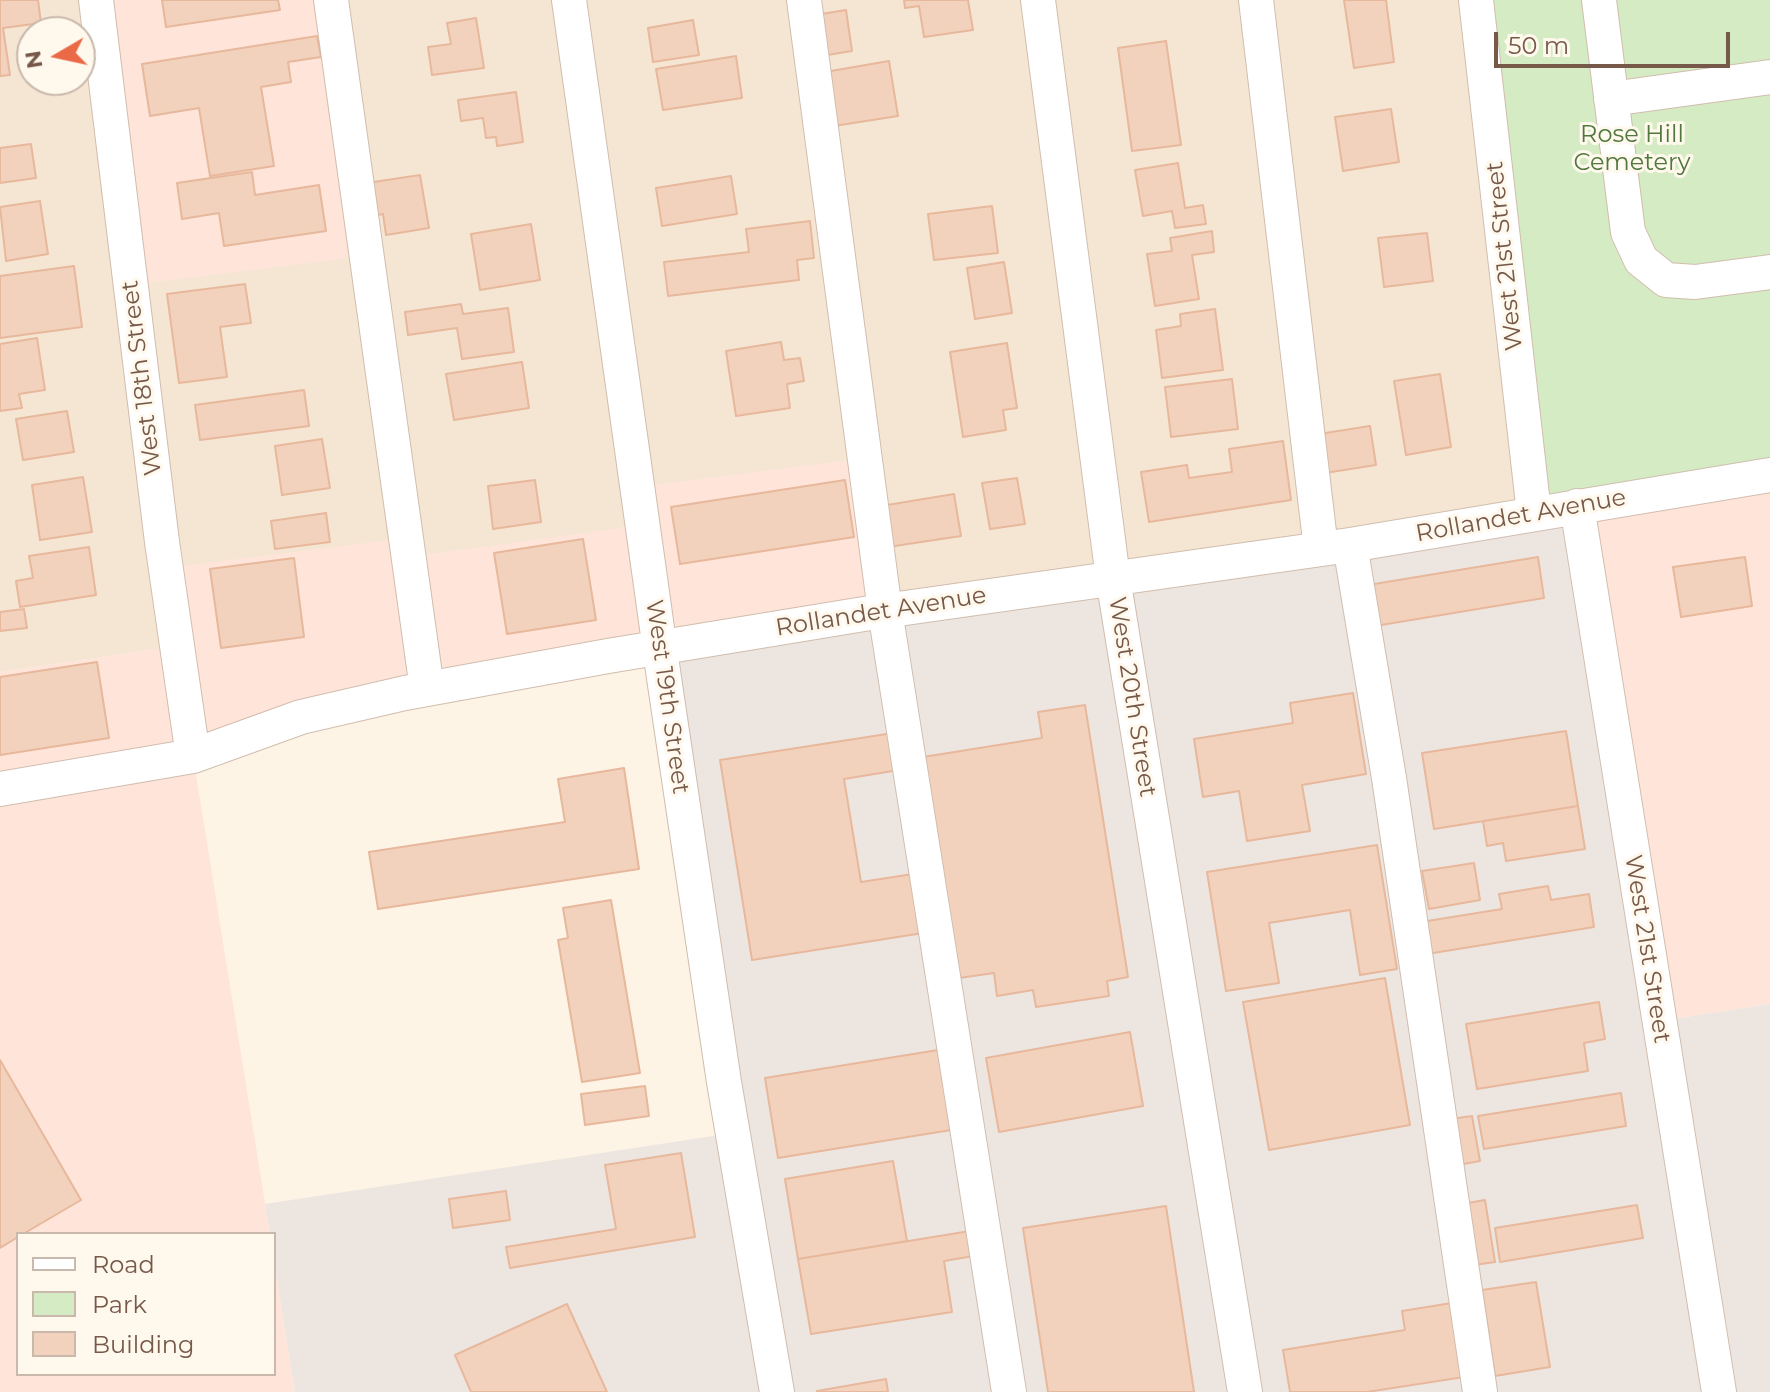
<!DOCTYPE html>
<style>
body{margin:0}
#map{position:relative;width:1770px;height:1392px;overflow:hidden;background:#fdf4e6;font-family:Montserrat,sans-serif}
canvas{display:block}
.legend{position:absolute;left:16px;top:1232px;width:260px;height:144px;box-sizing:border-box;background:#fff8ed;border:2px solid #c9b8ac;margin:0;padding:10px 14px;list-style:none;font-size:24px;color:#77594a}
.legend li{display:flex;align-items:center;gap:16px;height:40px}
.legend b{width:40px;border:2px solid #c9b8ac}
.north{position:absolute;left:16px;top:16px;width:80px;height:80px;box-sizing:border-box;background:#fff8ed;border:2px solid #c9b8ac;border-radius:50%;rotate:261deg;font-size:22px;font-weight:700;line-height:32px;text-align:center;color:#77594a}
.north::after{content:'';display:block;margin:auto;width:28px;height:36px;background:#ea6a48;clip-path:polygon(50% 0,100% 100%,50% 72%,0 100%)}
.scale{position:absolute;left:1494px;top:32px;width:236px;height:36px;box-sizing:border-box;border:4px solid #77594a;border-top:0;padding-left:10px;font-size:24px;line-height:28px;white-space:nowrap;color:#77594a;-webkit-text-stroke:6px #fff8ed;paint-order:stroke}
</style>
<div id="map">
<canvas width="1770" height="1392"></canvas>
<ul class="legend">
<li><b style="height:10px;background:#fff"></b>Road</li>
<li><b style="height:22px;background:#d4ebc4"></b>Park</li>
<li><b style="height:22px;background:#f3d2bd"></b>Building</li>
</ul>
<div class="north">N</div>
<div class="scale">50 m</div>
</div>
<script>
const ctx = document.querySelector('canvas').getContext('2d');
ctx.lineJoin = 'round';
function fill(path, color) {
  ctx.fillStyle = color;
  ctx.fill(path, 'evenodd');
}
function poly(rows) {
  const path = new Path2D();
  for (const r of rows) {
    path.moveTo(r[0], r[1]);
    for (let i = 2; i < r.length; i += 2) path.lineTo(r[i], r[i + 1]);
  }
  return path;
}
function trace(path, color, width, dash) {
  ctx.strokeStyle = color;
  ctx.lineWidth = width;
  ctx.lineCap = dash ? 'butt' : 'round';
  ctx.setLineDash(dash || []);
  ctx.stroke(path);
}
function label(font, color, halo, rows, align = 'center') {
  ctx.font = font + ' Montserrat,sans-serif';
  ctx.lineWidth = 6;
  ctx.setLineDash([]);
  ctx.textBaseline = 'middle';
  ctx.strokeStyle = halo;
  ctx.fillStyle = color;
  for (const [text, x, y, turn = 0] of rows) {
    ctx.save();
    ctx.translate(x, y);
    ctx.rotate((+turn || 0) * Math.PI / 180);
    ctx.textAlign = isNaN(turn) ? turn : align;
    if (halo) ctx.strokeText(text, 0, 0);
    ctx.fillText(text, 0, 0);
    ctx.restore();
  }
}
fill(poly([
 [0,0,1476,0,1534,513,885,611,642,525,177,646,0,672],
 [32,32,80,32,80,80,32,80]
]), '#f5e6d4');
fill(poly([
 [96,0,331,0,366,256,131,285],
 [865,458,885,611,660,648,193,756,270,1234,18,1234,18,1374,274,1374,274,1262,295,1392,0,1392,0,672,176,646,166,568,406,538,409,557,642,525,637,487],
 [1770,475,1770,1004,1659,1021,1577,506]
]), '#fee4d9');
fill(poly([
 [1577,506,1660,1021,1770,1004,1770,1392,295,1392,274,1262,274,1234,270,1234,265,1204,733,1133,660,648]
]), '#ede6e0');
fill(poly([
 [1476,0,1770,0,1770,475,1534,513]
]), '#d4ebc4');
const building = poly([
 [0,0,38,0,41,23,3,28,10,75,0,76,0,0],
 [162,0,278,0,280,10,166,27,162,0],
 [904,0,968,0,973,30,924,37,919,6,905,8,904,0],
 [1344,0,1386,0,1394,62,1354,68,1344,0],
 [846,10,852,51,821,56,815,15,846,10],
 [476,18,484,68,432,75,428,47,451,44,447,23,476,18],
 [693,20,699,55,653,62,648,28,693,20],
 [317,36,321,57,288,62,291,82,261,87,274,166,210,176,199,108,150,116,142,64,317,36],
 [1166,41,1181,145,1132,151,1118,48,1166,41],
 [736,56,742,98,663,110,656,69,736,56],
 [889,61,898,116,834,126,825,72,889,61],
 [516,92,523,142,497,146,496,137,486,138,483,118,461,121,458,100,516,92],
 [1391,109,1399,162,1343,171,1335,117,1391,109],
 [31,144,36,178,0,183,0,148,31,144],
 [1178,163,1185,208,1203,205,1206,224,1175,228,1172,211,1143,216,1135,170,1178,163],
 [252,172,255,195,319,185,326,231,224,246,219,213,182,219,177,183,252,172],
 [420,175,429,228,386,235,383,214,372,216,367,183,420,175],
 [731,176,737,214,662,226,656,188,731,176],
 [40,201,48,254,6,261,0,207,40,201],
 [992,206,998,253,934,260,928,214,992,206],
 [810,221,814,258,797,260,799,280,668,296,664,262,749,252,746,229,810,221],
 [531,224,540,280,480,290,471,234,531,224],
 [1212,231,1214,252,1192,255,1199,299,1155,306,1147,254,1172,251,1170,238,1212,231],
 [1427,233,1433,281,1384,287,1378,238,1427,233],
 [1004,262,1012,313,975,319,967,268,1004,262],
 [74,266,82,327,0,338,0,276,74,266],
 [245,284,251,323,220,327,227,377,179,383,167,294,245,284],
 [461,304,463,314,508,308,514,352,462,359,457,328,408,335,405,312,461,304],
 [1215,309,1223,370,1162,378,1156,330,1181,326,1180,314,1215,309],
 [37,338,45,390,19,394,22,408,0,411,0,344,37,338],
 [781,342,784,360,800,358,804,381,787,384,790,408,736,416,726,351,781,342],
 [1007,343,1017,408,1003,410,1006,430,963,437,950,352,1007,343],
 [522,362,529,408,454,420,446,374,522,362],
 [1440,374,1451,447,1406,455,1394,381,1440,374],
 [1232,379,1238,429,1171,437,1165,387,1232,379],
 [304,390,309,426,200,440,195,405,304,390],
 [67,411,74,452,23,460,16,419,67,411],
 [1370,426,1376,465,1325,473,1319,434,1370,426],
 [322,439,330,488,282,495,275,446,322,439],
 [1283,441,1291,500,1149,522,1141,472,1187,465,1189,478,1232,472,1229,449,1283,441],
 [83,477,92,532,40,540,32,485,83,477],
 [1017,478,1025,524,990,529,982,483,1017,478],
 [535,480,541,522,493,529,488,486,535,480],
 [845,480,854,537,680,564,671,507,845,480],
 [954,494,961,536,888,547,881,506,954,494],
 [326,513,330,542,275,549,271,521,326,513],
 [583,539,596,620,507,634,494,553,583,539],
 [89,547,96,595,20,607,16,581,33,578,29,556,89,547],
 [1538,557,1544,598,1369,627,1362,586,1538,557],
 [1745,557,1752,606,1681,617,1673,567,1745,557],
 [294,558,304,637,221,648,210,569,294,558],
 [24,609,27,628,0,631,0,612,24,609],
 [97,662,109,738,0,755,0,677,97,662],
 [1353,693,1366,774,1302,785,1310,831,1247,841,1239,791,1203,797,1194,739,1293,723,1290,703,1353,693],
 [1085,705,1128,977,1107,981,1109,996,1036,1007,1033,990,997,996,994,973,952,979,917,758,1042,738,1038,712,1085,705],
 [1566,731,1578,806,1434,829,1422,753,1566,731],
 [893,733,899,770,844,779,861,882,913,874,923,933,752,960,720,760,893,733],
 [624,768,639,869,378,909,369,852,565,822,558,779,624,768],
 [1578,806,1585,849,1506,861,1503,843,1487,846,1483,821,1578,806],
 [1377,845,1397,969,1360,975,1350,910,1269,923,1279,983,1226,991,1207,872,1377,845],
 [1474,863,1480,900,1429,909,1422,871,1474,863],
 [1548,886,1551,900,1589,894,1594,927,1427,954,1421,922,1502,909,1499,894,1548,886],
 [611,900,640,1073,582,1082,558,940,568,938,563,908,611,900],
 [1385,978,1410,1125,1269,1150,1243,1002,1385,978],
 [1599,1002,1605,1039,1584,1043,1588,1071,1477,1089,1466,1024,1599,1002],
 [1130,1032,1143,1106,999,1132,986,1058,1130,1032],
 [938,1050,951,1130,778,1158,765,1078,938,1050],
 [0,1060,81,1200,23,1234,18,1234,18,1237,0,1248,0,1060],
 [645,1086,649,1116,585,1125,581,1094,645,1086],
 [1621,1093,1626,1126,1484,1149,1478,1116,1621,1093],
 [1472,1116,1480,1161,1452,1166,1444,1120,1472,1116],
 [681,1153,695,1237,510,1268,506,1247,616,1229,605,1165,681,1153],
 [893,1161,907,1241,798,1259,785,1179,893,1161],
 [506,1191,510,1220,453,1228,449,1199,506,1191],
 [1485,1200,1495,1262,1467,1266,1456,1205,1485,1200],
 [1637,1205,1643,1238,1500,1262,1495,1228,1637,1205],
 [1166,1206,1194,1392,1048,1392,1023,1228,1166,1206],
 [970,1231,974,1256,944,1261,952,1312,811,1334,798,1259,970,1231],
 [1536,1282,1550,1367,1495,1376,1482,1290,1536,1282],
 [1452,1303,1464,1377,1367,1392,1290,1392,1283,1350,1405,1330,1402,1311,1452,1303],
 [567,1304,607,1392,471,1392,455,1355,567,1304],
 [886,1379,888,1392,817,1392,817,1391,886,1379]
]);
fill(building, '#f3d2bd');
trace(building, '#e7b89c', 2);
const minor = poly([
 [96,0,162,542,193,756],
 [331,0,427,689],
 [569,0,664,678,724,1082,777,1392],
 [804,0,885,611,1009,1392],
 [1038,0,1113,578,1245,1392],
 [1256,0,1321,549],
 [1476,0,1534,513],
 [1599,0,1628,232,1641,260,1666,280,1695,282,1770,272],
 [1611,99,1770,77],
 [1577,506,1719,1392],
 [1350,545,1389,778,1480,1392],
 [0,789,193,756,301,717,405,693,608,656,870,613,1350,545,1770,475]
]);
trace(minor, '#d1bdae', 36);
trace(minor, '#fff', 34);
label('24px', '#50783e', '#fff8ed', [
 ["Rose Hill",1632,135],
 ["Cemetery",1632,163]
]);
label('24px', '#77594a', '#fff8ed', [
 ["West 21st Street",1505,256,-96],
 ["West 18th Street",142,378,-97],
 ["Rollandet Avenue",1521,516,-10],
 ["Rollandet Avenue",881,612,-9],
 ["West 19th Street",667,697,82],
 ["West 20th Street",1132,697,81],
 ["West 21st Street",1647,949,81]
]);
</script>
